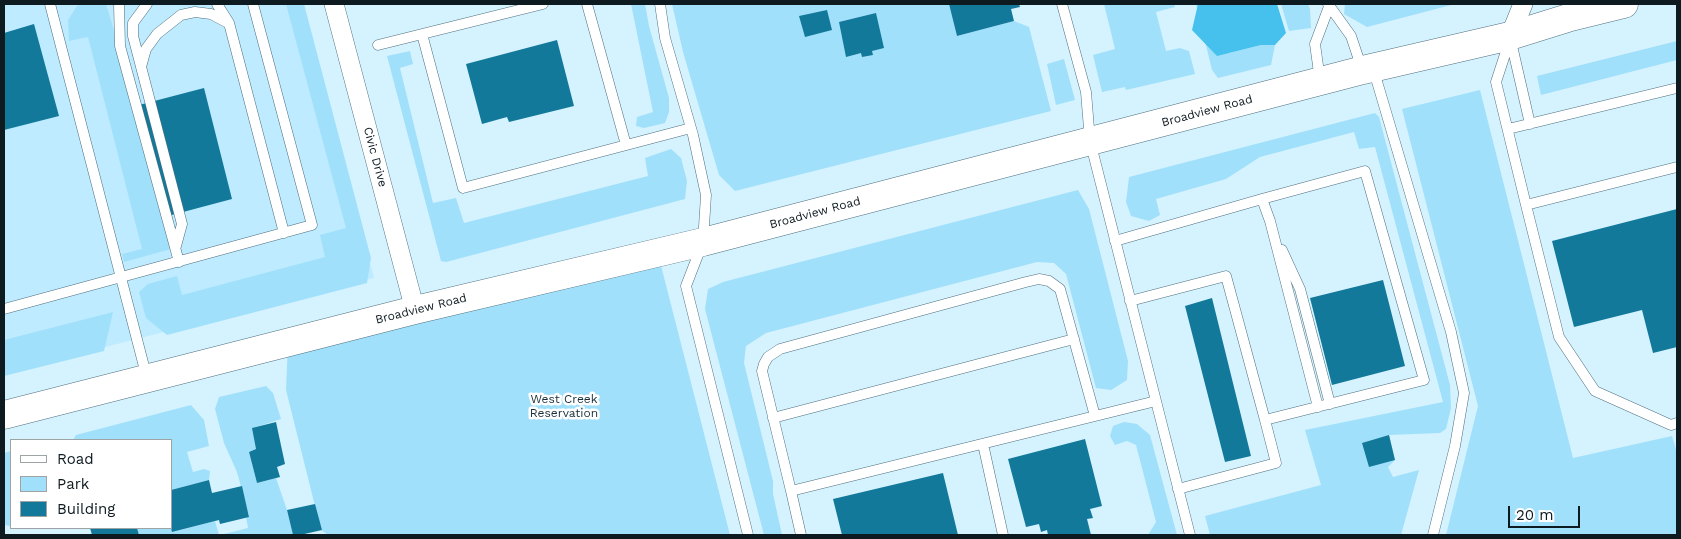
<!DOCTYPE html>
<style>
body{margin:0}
#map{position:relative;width:1681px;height:539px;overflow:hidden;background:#d5f2ff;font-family:"Work Sans",sans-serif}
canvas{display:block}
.frame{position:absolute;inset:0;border:5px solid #0d1a20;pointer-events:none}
.legend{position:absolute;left:10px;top:439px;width:162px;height:90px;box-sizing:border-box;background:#fff;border:1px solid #9ea3a6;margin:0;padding:6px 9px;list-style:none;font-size:15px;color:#0d1a20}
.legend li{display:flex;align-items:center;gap:10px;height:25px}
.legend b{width:25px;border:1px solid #9ea3a6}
.scale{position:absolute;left:1508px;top:506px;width:72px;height:22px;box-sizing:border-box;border:2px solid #0d1a20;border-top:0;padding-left:6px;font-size:15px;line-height:18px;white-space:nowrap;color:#0d1a20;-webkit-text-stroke:4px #fff;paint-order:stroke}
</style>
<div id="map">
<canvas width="1681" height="539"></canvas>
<div class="frame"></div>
<ul class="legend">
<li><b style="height:6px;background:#fff"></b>Road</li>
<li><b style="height:14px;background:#a1e0fb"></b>Park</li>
<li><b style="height:14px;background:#13799a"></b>Building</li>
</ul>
<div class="scale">20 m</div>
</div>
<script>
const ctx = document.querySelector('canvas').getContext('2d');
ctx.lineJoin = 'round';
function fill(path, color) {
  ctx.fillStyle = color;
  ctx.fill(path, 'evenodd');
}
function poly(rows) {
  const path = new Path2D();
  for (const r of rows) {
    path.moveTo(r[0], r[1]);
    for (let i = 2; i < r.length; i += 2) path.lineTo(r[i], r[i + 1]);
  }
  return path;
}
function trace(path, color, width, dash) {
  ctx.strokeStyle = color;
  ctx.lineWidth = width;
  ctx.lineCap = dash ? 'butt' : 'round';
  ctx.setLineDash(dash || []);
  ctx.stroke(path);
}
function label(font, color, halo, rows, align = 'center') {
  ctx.font = font + ' "Work Sans",sans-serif';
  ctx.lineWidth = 5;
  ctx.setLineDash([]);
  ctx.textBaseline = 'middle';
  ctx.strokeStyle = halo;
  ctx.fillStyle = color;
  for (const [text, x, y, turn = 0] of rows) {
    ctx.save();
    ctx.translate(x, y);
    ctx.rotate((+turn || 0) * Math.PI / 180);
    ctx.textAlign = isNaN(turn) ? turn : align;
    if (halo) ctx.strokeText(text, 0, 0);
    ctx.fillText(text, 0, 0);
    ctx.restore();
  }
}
fill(poly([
 [4,4,297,4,374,278,4,373]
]), '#beebff');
fill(poly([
 [84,4,106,4,129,79,171,249,124,262,122,254,142,249,88,37,69,41,68,20,77,6],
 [286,4,304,4,371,258,367,283,167,335,146,318,139,292,148,284,177,276,182,295,325,257,320,235,346,228],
 [631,4,645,4,649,26,669,98,669,112,665,123,644,128,636,126,637,117,653,112],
 [672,4,949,4,957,36,1014,21,1029,27,1051,111,735,191,719,175,683,52],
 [1104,4,1174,4,1175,7,1156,12,1166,51,1180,48,1189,51,1195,74,1126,90,1125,87,1102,92,1093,55,1115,49],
 [1196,4,1215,4,1229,53,1261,45,1275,45,1271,65,1218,78,1212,70],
 [1281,4,1308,4,1310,9,1311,28,1289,31],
 [1345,4,1455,4,1367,27,1344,14],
 [1677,41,1677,60,1541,95,1537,76],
 [410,51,413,64,400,68,433,203,456,198,464,223,648,176,645,158,671,149,681,158,687,181,685,199,446,262,441,261,387,56],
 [1064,59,1075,100,1056,105,1047,64],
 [1480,90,1573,458,1672,436,1677,453,1677,535,1446,535,1478,406,1402,109],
 [1375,113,1379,117,1450,385,1451,408,1446,429,1440,433,1389,435,1395,460,1388,467,1393,477,1419,470,1401,535,1210,535,1205,516,1321,485,1305,430,1443,402,1375,147,1359,149,1354,132,1260,157,1226,179,1156,199,1160,215,1149,221,1131,216,1126,202,1129,177],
 [1078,190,1089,209,1128,361,1127,380,1111,390,1096,388,1066,274,1054,263,1037,262,766,333,746,346,744,363,773,481,773,494,782,535,764,535,705,309,708,289,723,282],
 [657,250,730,535,328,535,321,530,286,390,288,342],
 [113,312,104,351,4,376,4,340],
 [266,386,273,393,281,419,253,428,256,449,249,452,257,483,276,478,287,510,293,535,220,535,248,528,246,517,249,516,237,472,224,443,215,409,219,397],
 [191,405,204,420,209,446,187,452,193,472,204,469,210,471,209,480,171,490,171,440,73,440,76,435],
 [1124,422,1137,424,1150,435,1177,535,1148,535,1156,522,1136,445,1127,441,1115,445,1110,436,1113,426],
 [11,451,11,526,4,525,4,453],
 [215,521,219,535,139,535,137,528,171,528,173,532]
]), '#a1e0fb');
fill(poly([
 [1198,4,1277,4,1286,33,1275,45,1261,45,1217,56,1192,30]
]), '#46c0ed');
fill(poly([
 [949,4,1019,4,1020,7,1011,9,1014,21,957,36],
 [827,10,832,30,805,37,799,16],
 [876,13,884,48,872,51,873,55,862,57,861,53,846,57,839,22],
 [34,24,59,116,4,130,4,33],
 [557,40,574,106,509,122,507,117,482,124,466,64],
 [204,88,232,199,168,216,139,105],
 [1677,209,1677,347,1653,353,1642,310,1574,327,1552,241],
 [1383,280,1405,366,1332,385,1310,298],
 [1212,298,1251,456,1225,462,1185,306],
 [276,422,285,464,277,467,280,477,257,483,249,452,256,449,252,428],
 [1389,435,1395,460,1369,467,1362,443],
 [1085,439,1102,506,1090,509,1093,518,1087,519,1091,535,1048,535,1047,530,1041,532,1039,524,1026,527,1008,459],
 [943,473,958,535,842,535,833,499],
 [209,480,212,493,242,486,249,517,220,524,219,520,172,532,171,528,171,490],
 [315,504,322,530,300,535,293,535,287,510],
 [90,528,137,528,139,535,92,535]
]), '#13799a');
const service = poly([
 [50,4,147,378],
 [119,4,120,46,179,262],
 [147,4,133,23,133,36,182,224,176,246],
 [217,4,229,23,284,233],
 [587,4,626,145],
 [660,4,665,38,693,135,706,195,703,242,686,286,748,535],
 [1062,4,1086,92,1090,141,1190,535],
 [1328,4,1351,36,1362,69],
 [422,34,463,188,691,128],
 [1510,37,1530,124],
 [1510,39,1496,82,1526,205],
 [378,45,543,4],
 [141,67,146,49,157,34,181,15,195,12,211,14,228,23],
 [1373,68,1451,332,1464,393,1455,446,1433,535],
 [1320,80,1315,44,1330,4],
 [1508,129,1677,88],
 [1677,167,1526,205,1559,337,1595,391,1671,425,1677,423],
 [1262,199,1270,221,1318,407],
 [1115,241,1262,199,1365,171,1424,380,1265,420,1276,463,1178,489],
 [1282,250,1300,289,1330,404],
 [1130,301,1226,276,1265,420],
 [4,309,312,225,253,4],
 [773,418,1074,339],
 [983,444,1003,535],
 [791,491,762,371,764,364,768,357,780,349,1026,282,1039,279,1049,281,1060,289,1095,416],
 [801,535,791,491,1156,401]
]);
const minor = poly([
 [334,4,415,310],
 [1510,36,1523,4]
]);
const primary = poly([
 [4,415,415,310,703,242,1363,70,1510,36,1571,17,1624,4]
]);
trace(service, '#4f707e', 11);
trace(minor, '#4f707e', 20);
trace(primary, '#4f707e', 29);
trace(service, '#fff', 10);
trace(minor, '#fff', 19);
trace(primary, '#fff', 28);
label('12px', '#0d1a20', '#fff', [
 ["Broadview Road",1207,111,-15],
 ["Civic Drive",375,157,75],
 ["Broadview Road",815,213,-15],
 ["Broadview Road",421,309,-14]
]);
label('12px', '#1a2f38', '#fff', [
 ["West Creek",564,399],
 ["Reservation",564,413]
]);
</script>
